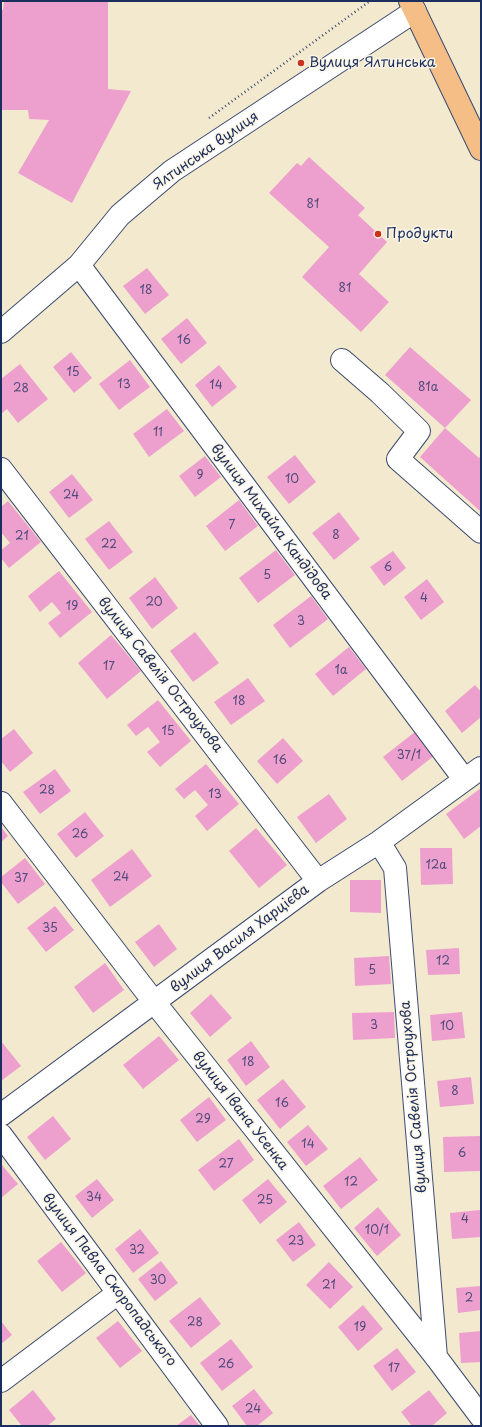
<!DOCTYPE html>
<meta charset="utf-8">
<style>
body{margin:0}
#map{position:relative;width:482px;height:1427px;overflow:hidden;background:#f3e9ce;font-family:"Playpen Sans",sans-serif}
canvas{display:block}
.frame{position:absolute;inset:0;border:2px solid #1b2f5e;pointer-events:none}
</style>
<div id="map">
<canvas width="482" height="1427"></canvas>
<div class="frame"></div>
</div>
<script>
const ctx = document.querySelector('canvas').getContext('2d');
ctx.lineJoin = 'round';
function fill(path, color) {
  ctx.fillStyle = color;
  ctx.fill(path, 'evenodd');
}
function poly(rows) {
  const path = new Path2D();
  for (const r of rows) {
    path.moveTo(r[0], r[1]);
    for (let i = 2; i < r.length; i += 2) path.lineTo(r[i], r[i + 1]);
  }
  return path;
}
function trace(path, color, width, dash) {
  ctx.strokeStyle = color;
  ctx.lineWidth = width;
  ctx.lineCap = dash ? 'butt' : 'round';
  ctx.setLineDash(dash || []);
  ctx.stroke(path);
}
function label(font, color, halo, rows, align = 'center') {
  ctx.font = font + ' "Playpen Sans",sans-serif';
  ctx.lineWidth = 3;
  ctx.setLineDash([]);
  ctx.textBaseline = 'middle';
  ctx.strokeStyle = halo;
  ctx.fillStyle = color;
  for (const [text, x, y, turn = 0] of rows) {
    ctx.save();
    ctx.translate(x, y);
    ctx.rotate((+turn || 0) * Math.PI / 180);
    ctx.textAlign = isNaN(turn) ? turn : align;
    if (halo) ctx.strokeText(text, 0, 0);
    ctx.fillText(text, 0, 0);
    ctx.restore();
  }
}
fill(poly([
 [4,1,108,1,108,89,131,91,72,203,18,173,49,120,29,119,28,110,1,110,1,10,3,10],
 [309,157,365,208,358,215,387,242,359,274,389,302,361,332,302,277,329,247,269,193,297,163,301,166],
 [147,268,169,295,145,314,123,286],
 [187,318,207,343,181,364,161,339],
 [410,347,471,400,445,428,385,375],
 [71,352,92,378,74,393,53,367],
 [130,360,150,387,119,410,99,384],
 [20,364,48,399,18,423,7,409,1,414,1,379],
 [219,365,237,387,212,407,195,385],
 [167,409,184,431,149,457,133,434],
 [445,428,479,458,481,455,480,511,420,457],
 [295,455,316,482,289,504,267,477],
 [205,456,221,477,195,497,179,476],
 [72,474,93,500,69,518,49,492],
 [239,500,258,526,225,551,206,526],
 [8,501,41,542,9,568,1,558,1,550,10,543,1,532,1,507],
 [339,512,360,539,334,560,312,533],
 [109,521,133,552,109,570,85,539],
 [276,550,295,575,258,603,239,578],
 [393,551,406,568,384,586,370,567],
 [59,571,92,612,60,638,48,623,61,613,52,602,40,612,28,596],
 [155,577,178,608,152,629,129,598],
 [427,579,444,602,421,620,404,597],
 [311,596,328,619,290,648,273,625],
 [195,632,219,663,193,682,170,651],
 [111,635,141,671,107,699,78,663],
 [349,647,366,669,333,696,315,674],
 [248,678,265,701,231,725,214,702],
 [475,685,481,692,481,717,462,733,445,711],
 [158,700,191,741,160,767,147,752,160,742,148,727,136,736,127,725],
 [14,729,33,753,10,772,1,761,1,739],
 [416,731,435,755,402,781,383,757],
 [283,738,303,761,277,784,257,761],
 [206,764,239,804,207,831,195,816,208,805,195,790,184,799,175,789],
 [55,769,71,791,40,814,23,792],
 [481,788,481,826,464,839,446,814],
 [329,794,347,819,316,843,297,817],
 [85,812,104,836,76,858,57,834],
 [1,827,8,836,1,842],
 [256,828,287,865,259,888,229,851],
 [420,848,452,848,453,884,421,885],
 [132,849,152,876,110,907,91,880],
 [25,858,45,884,18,904,1,882,1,877],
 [350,880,381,880,381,913,350,912],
 [55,906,74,930,46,952,27,928],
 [159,924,177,949,154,967,135,942],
 [459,948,460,974,428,975,426,950],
 [389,956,391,984,355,986,354,958],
 [105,963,124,990,93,1013,74,987],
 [211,994,232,1018,210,1037,190,1013],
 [394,1012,395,1038,353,1040,352,1013],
 [462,1012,465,1038,432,1041,430,1015],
 [159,1036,179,1060,143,1089,123,1065],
 [1,1041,21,1066,1,1081],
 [251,1041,270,1067,246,1086,227,1060],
 [471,1077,474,1104,440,1107,437,1081],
 [283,1079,306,1107,280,1129,257,1100],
 [209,1097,226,1120,197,1142,180,1120],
 [53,1116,71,1139,45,1160,27,1137],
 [308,1125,328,1149,306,1166,287,1142],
 [481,1136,481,1171,444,1172,443,1137],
 [239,1139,254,1160,214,1191,198,1170],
 [360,1157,378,1180,341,1209,323,1186],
 [1,1164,18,1184,1,1198],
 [97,1179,114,1200,92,1218,75,1196],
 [268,1179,287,1202,260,1224,242,1200],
 [378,1207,401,1235,377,1256,354,1228],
 [480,1210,481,1237,452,1239,450,1213],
 [299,1222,316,1245,293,1262,276,1240],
 [140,1229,159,1253,133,1273,115,1249],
 [61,1242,86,1273,62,1292,37,1261],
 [161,1261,178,1283,155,1301,138,1279],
 [329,1262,353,1287,330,1309,306,1285],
 [481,1286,481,1310,458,1313,456,1288],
 [200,1297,221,1324,191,1348,169,1321],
 [363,1305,383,1329,358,1351,338,1327],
 [1,1321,12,1335,1,1344],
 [118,1321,142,1351,120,1368,96,1338],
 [481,1331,481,1362,461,1363,459,1333],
 [231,1339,253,1367,222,1391,200,1363],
 [397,1348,416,1372,392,1391,373,1366],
 [254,1389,273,1413,257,1426,247,1426,232,1406],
 [33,1390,56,1419,47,1426,22,1426,9,1410],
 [429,1390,447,1413,432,1426,412,1426,401,1412],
 [191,1415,200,1426,176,1426]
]), '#eda0ce');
const minor = poly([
 [79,265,464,779],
 [1,332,79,265,120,215,172,171,415,11],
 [342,360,380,393,419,431,398,459,481,532],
 [1,469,318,881],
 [1,803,155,1003,436,1357,481,1417],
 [379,842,395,868,436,1357],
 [1,1115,318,881,379,842,481,768],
 [1,1135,217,1426],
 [1,1381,118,1293]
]);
const major = poly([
 [410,1,481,149]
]);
trace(minor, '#3b4b6f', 24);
trace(major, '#3b4b6f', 24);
trace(poly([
 [209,118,370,1]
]), '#3b4b6f', 2.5, [1, 3]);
trace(minor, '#fff', 22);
trace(major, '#f5be86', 22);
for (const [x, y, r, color] of [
 [301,63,4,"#c8321e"],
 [378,234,4,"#c8321e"]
]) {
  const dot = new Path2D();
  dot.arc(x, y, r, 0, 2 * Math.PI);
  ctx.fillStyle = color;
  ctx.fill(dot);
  trace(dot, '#fcf5e5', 1.5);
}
label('12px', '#504b7a', null, [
 ["81",313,205],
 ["81",345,289],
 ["18",146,291],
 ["16",184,341],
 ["15",73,373],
 ["13",124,385],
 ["14",216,386],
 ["81а",428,388],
 ["28",21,389],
 ["11",158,433],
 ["9",200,476],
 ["10",292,480],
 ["24",71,496],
 ["7",232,526],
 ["8",336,536],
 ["21",22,537],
 ["22",109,545],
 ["6",388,568],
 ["5",267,576],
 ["4",424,599],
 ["20",154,603],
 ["19",72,607],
 ["3",301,622],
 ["17",109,667],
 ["1а",341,671],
 ["18",239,702],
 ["15",168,732],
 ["37/1",409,756],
 ["16",280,761],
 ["28",47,791],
 ["13",215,795],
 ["26",80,835],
 ["12а",436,866],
 ["24",121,878],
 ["37",21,879],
 ["35",50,929],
 ["12",443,962],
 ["5",372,971],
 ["3",374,1026],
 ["10",447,1027],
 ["18",248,1063],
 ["8",455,1092],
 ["16",282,1104],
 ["29",203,1120],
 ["14",308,1145],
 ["6",462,1154],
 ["27",226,1165],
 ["12",351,1183],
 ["34",94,1198],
 ["25",265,1201],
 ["4",465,1220],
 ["10/1",377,1231],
 ["23",296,1242],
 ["32",137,1251],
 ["30",158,1281],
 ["21",329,1286],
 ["2",469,1299],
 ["28",195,1323],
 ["19",360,1328],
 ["26",226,1365],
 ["17",394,1369],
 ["24",253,1410]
]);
label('14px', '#1b2f5e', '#fcf5e5', [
 ["Вулиця Ялтинська",309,63],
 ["Продукти",386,234]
], 'left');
label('14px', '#1b2f5e', '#fcf5e5', [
 ["Ялтинська вулиця",206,151,-35],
 ["вулиця Михайла Кандідова",271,522,53],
 ["вулиця Савелія Остроухова",160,675,52],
 ["вулиця Василя Харцієва",240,939,-37],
 ["вулиця Савелія Остроухова",414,1097,-95],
 ["вулиця Івана Усенка",240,1111,52],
 ["вулиця Павла Скоропадського",109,1280,53]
]);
</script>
